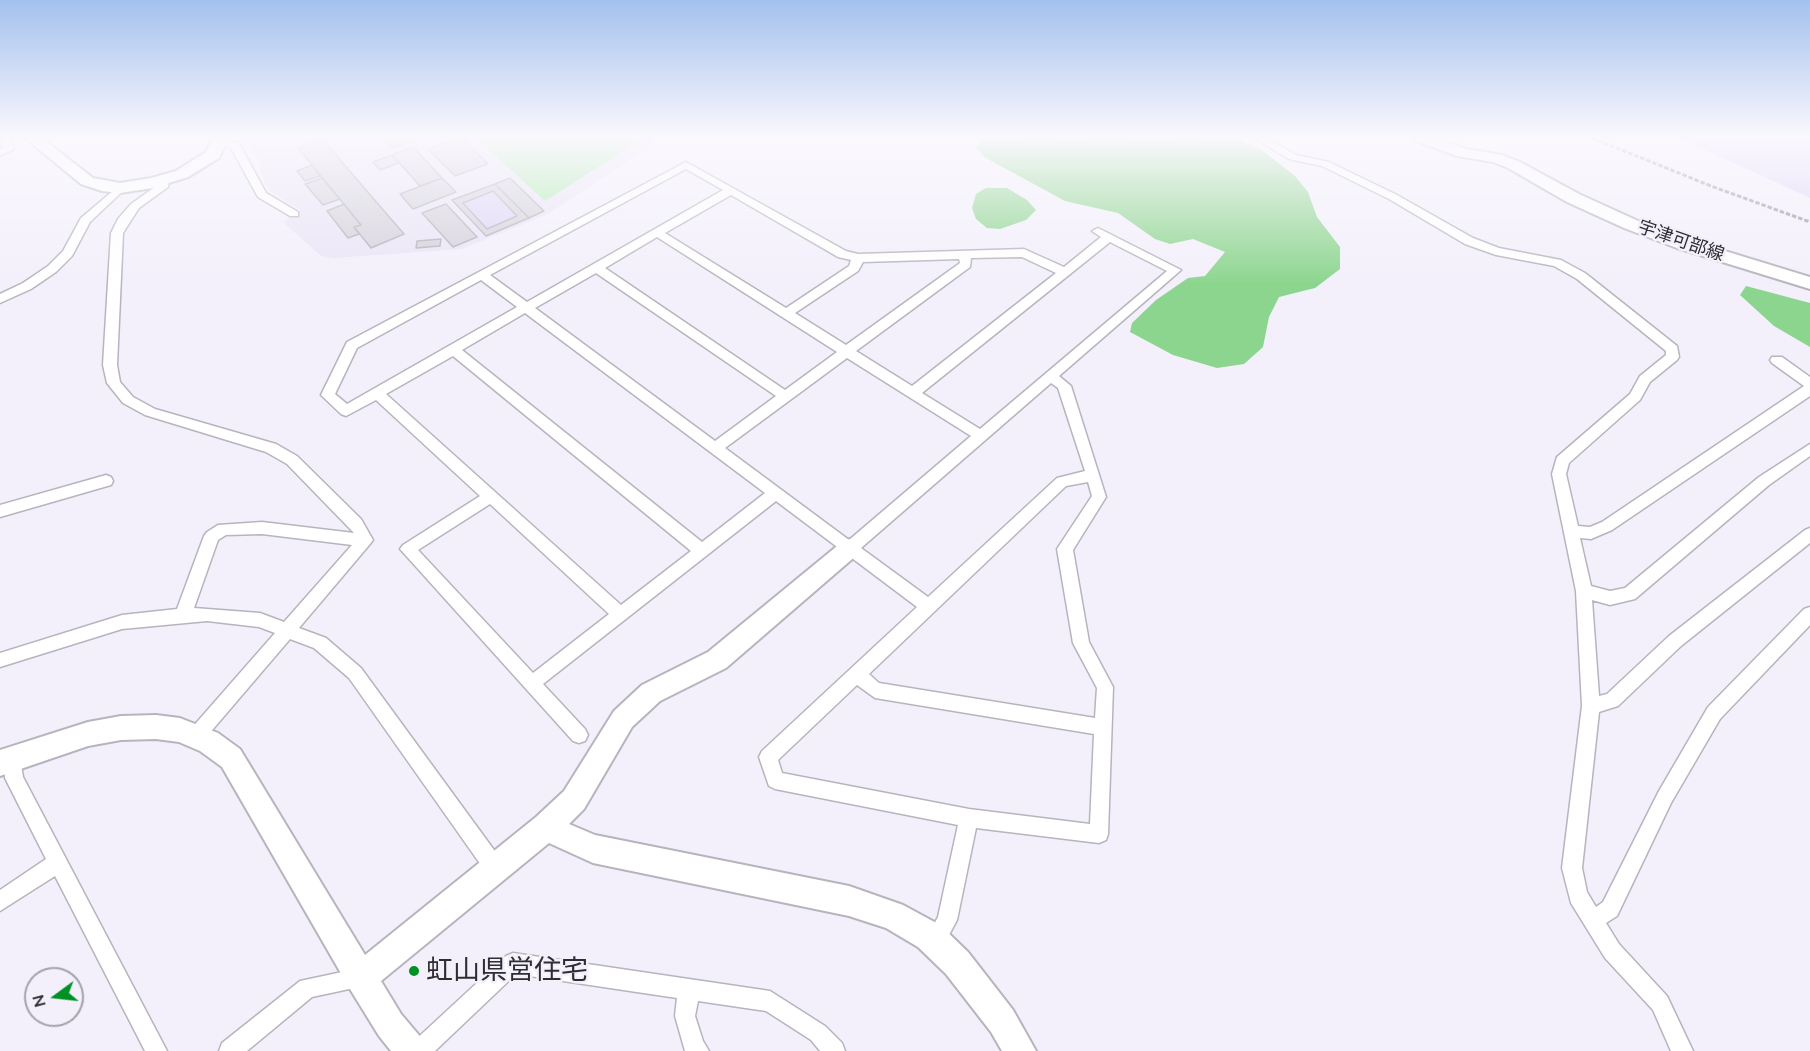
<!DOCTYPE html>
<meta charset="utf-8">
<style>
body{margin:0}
#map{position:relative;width:1810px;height:1051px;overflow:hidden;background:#f3f0fb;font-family:Mulish,sans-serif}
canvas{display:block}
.north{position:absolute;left:24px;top:967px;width:60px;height:60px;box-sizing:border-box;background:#f3f0fb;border:2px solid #a4a2aa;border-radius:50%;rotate:255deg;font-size:16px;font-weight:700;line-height:24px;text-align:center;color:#2e2d31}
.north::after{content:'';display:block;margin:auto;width:21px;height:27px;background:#009125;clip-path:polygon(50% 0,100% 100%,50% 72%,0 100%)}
</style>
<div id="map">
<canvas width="1810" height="1051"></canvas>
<div class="north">N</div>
</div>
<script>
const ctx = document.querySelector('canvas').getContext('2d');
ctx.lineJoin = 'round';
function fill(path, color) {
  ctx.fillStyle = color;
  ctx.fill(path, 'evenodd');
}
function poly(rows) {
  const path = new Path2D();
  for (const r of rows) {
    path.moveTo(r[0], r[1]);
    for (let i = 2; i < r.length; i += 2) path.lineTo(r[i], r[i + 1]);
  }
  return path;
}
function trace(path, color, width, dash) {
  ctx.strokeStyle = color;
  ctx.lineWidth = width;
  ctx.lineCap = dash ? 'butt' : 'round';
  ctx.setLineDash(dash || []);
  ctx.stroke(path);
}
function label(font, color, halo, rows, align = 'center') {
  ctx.font = font + ' Mulish,"Noto Sans JP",sans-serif';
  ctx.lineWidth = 5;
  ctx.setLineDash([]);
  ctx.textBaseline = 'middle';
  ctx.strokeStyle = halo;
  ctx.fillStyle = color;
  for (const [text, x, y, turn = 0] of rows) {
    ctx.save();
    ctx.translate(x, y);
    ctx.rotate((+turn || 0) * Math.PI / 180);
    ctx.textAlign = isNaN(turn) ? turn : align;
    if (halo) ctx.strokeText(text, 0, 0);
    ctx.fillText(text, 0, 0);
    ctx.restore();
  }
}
fill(poly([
 [244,138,655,138,651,146,548,214,462,249,334,258,321,256,283,222,300,210,270,191,261,175,259,161]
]), '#e9e4f6');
fill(poly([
 [476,138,638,138,634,144,545,201]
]), '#acebac');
fill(poly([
 [983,138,1017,140,1023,138,1237,139,1263,151,1295,176,1308,192,1317,217,1340,247,1340,269,1315,288,1279,297,1269,317,1263,347,1244,364,1217,368,1173,355,1130,332,1132,323,1156,300,1188,278,1205,276,1225,252,1193,239,1170,244,1155,239,1118,213,1065,201,984,157,976,147],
 [986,188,1007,188,1027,200,1036,210,1026,220,1000,229,987,228,976,219,972,208,976,194],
 [1746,286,1810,303,1810,347,1774,326,1740,295]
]), '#8cd58e');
fill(poly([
 [1679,138,1810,138,1810,198],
 [493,191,517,216,487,229,463,203]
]), '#ded4f7');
const building = poly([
 [383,138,421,138,393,148,383,138],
 [457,138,462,138,488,164,455,176,428,149,457,138],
 [322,139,404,234,371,248,354,227,361,225,298,148,322,139],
 [413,147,442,178,420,186,392,155,413,147],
 [392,155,399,163,380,170,373,162,392,155],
 [312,165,320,176,305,181,297,171,312,165],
 [322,178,340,199,323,205,305,184,322,178],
 [442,178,456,192,413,209,400,194,442,178],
 [510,178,544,211,529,218,495,184,510,178],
 [495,184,529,218,486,236,452,200,495,184],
 [493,191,517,216,487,229,463,203,493,191],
 [344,204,361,225,354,227,359,234,348,238,327,211,344,204],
 [446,204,477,237,453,247,422,213,446,204],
 [441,239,440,246,416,248,417,241,441,239]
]);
fill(building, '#d3d0da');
trace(building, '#b0aeb7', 1.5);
const street = poly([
 [1,138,11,138,14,149,0,156,0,149,3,148,1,138],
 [1254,138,1266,138,1296,155,1329,162,1397,195,1473,238,1499,248,1561,260,1585,273,1677,346,1679,357,1677,360,1650,382,1640,400,1569,463,1566,474,1578,526,1590,527,1602,522,1804,386,1772,363,1770,360,1772,357,1782,357,1810,377,1810,396,1612,530,1591,539,1580,538,1591,586,1610,591,1625,588,1759,477,1810,444,1810,456,1769,485,1635,599,1610,605,1592,600,1599,696,1607,694,1669,636,1805,530,1810,528,1810,543,1681,646,1618,706,1599,712,1582,868,1587,892,1596,907,1603,902,1659,791,1708,707,1804,609,1810,607,1810,625,1720,719,1671,803,1617,916,1606,923,1619,944,1667,996,1693,1051,1671,1051,1653,1010,1605,958,1571,903,1562,868,1582,706,1576,591,1552,474,1557,457,1630,394,1640,376,1666,355,1666,351,1577,279,1554,266,1496,255,1465,244,1389,199,1322,166,1289,159,1254,138],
 [220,140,239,143,266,193,298,212,298,216,290,216,258,197,231,148,215,143,220,140],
 [686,162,846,251,858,254,1024,249,1064,267,1101,237,1092,231,1098,228,1181,270,1059,376,1071,386,1106,497,1073,550,1089,642,1113,687,1108,834,1106,840,1099,843,976,828,957,920,942,948,935,951,928,948,925,941,938,917,958,825,775,789,769,786,759,757,762,751,917,607,776,501,543,684,585,729,588,735,585,741,579,743,573,741,400,549,403,545,480,496,376,400,346,416,341,414,321,395,347,342,686,162],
 [686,169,723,190,527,302,490,275,686,169],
 [731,195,838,257,851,260,849,266,786,308,665,233,731,195],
 [657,237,837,352,785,390,605,268,657,237],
 [1110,242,1167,271,980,429,922,393,1110,242],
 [1022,257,1056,273,912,386,856,351,970,267,971,258,1022,257],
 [959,259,960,263,846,345,795,313,858,271,863,262,959,259],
 [596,273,776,396,715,441,535,308,596,273],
 [481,280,517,307,347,404,335,394,357,348,481,280],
 [525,313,765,493,702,542,462,350,525,313],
 [453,356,691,551,621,605,386,394,453,356],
 [847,358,971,436,849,540,725,448,847,358],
 [1051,383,1058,388,1085,471,1057,478,928,597,861,548,1051,383],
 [1088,482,1092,496,1057,549,1073,643,1097,688,1095,718,879,683,869,674,1066,486,1088,482],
 [490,504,609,614,533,673,418,550,490,504],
 [857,685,875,698,1094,734,1090,824,969,809,782,773,778,760,857,685],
 [164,177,169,180,168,187,139,208,123,233,117,365,120,382,133,397,155,409,276,444,297,456,361,519,373,540,370,544,299,628,326,638,361,668,502,861,505,868,502,875,495,878,488,875,349,678,314,648,290,639,202,742,196,744,190,742,187,736,190,730,275,633,259,627,207,621,122,629,0,667,0,653,122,615,177,609,204,536,207,532,218,525,262,522,354,533,287,464,266,452,145,415,123,403,107,383,103,365,111,233,118,219,131,204,159,184,160,178,164,177],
 [262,534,352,545,284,622,260,613,194,608,218,540,226,535,262,534],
 [120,185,124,186,124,190,90,222,72,256,56,272,31,289,0,303,0,294,23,283,48,266,63,251,81,218,120,185],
 [106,475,111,477,113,481,111,485,0,517,0,505,106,475],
 [13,750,19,752,23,777,167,1051,145,1051,55,876,0,911,0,890,46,859,5,778,4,758,7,752,13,750],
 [513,953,770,991,825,1026,842,1043,845,1051,820,1051,811,1040,766,1011,698,1001,695,1016,703,1041,709,1051,685,1051,675,1016,677,998,516,974,435,1051,409,1051,412,1043,506,956,513,953],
 [361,968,368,971,371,978,368,985,312,997,247,1051,219,1051,222,1043,300,981,361,968]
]);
const secondary = poly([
 [25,138,42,138,93,178,120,183,151,178,176,171,206,152,213,138,229,138,219,158,188,177,153,188,120,193,102,191,81,184,25,138],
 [1414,138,1436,138,1466,149,1502,155,1520,162,1579,194,1636,220,1689,240,1810,277,1810,289,1677,248,1624,228,1567,202,1508,168,1493,162,1457,156,1416,141,1414,138],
 [850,539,858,542,861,548,858,554,726,668,660,701,632,727,584,809,569,824,595,835,849,886,903,905,940,925,968,952,1013,1010,1036,1051,1002,1051,991,1032,946,974,918,947,886,928,849,916,593,863,549,843,381,981,401,1014,423,1040,428,1051,391,1051,379,1036,350,989,222,767,200,751,179,742,156,739,121,740,88,746,0,776,0,750,88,722,121,716,156,715,180,718,218,733,240,749,365,955,536,817,564,791,614,711,642,685,708,652,842,542,850,539]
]);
trace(street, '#b7b4be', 3);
trace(secondary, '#b7b4be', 4);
trace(poly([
 [1592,138,1711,186,1810,222]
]), '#949299', 3, [4.5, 2]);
fill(street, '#fff');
fill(secondary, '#fff');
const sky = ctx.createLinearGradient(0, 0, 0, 285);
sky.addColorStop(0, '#a4c1ee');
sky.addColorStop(0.48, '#faf8fd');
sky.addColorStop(1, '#faf8fd00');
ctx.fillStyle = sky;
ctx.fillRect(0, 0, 1810, 285);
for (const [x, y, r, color] of [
 [414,971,6,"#009125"]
]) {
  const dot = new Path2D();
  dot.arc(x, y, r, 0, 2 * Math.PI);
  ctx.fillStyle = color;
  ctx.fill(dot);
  trace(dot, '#f3f0fb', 2);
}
label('18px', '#2e2d31', '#f3f0fb', [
 ["宇津可部線",1681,241,19]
]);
label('27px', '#2e2d31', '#f3f0fb', [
 ["虹山県営住宅",426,971]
], 'left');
</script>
